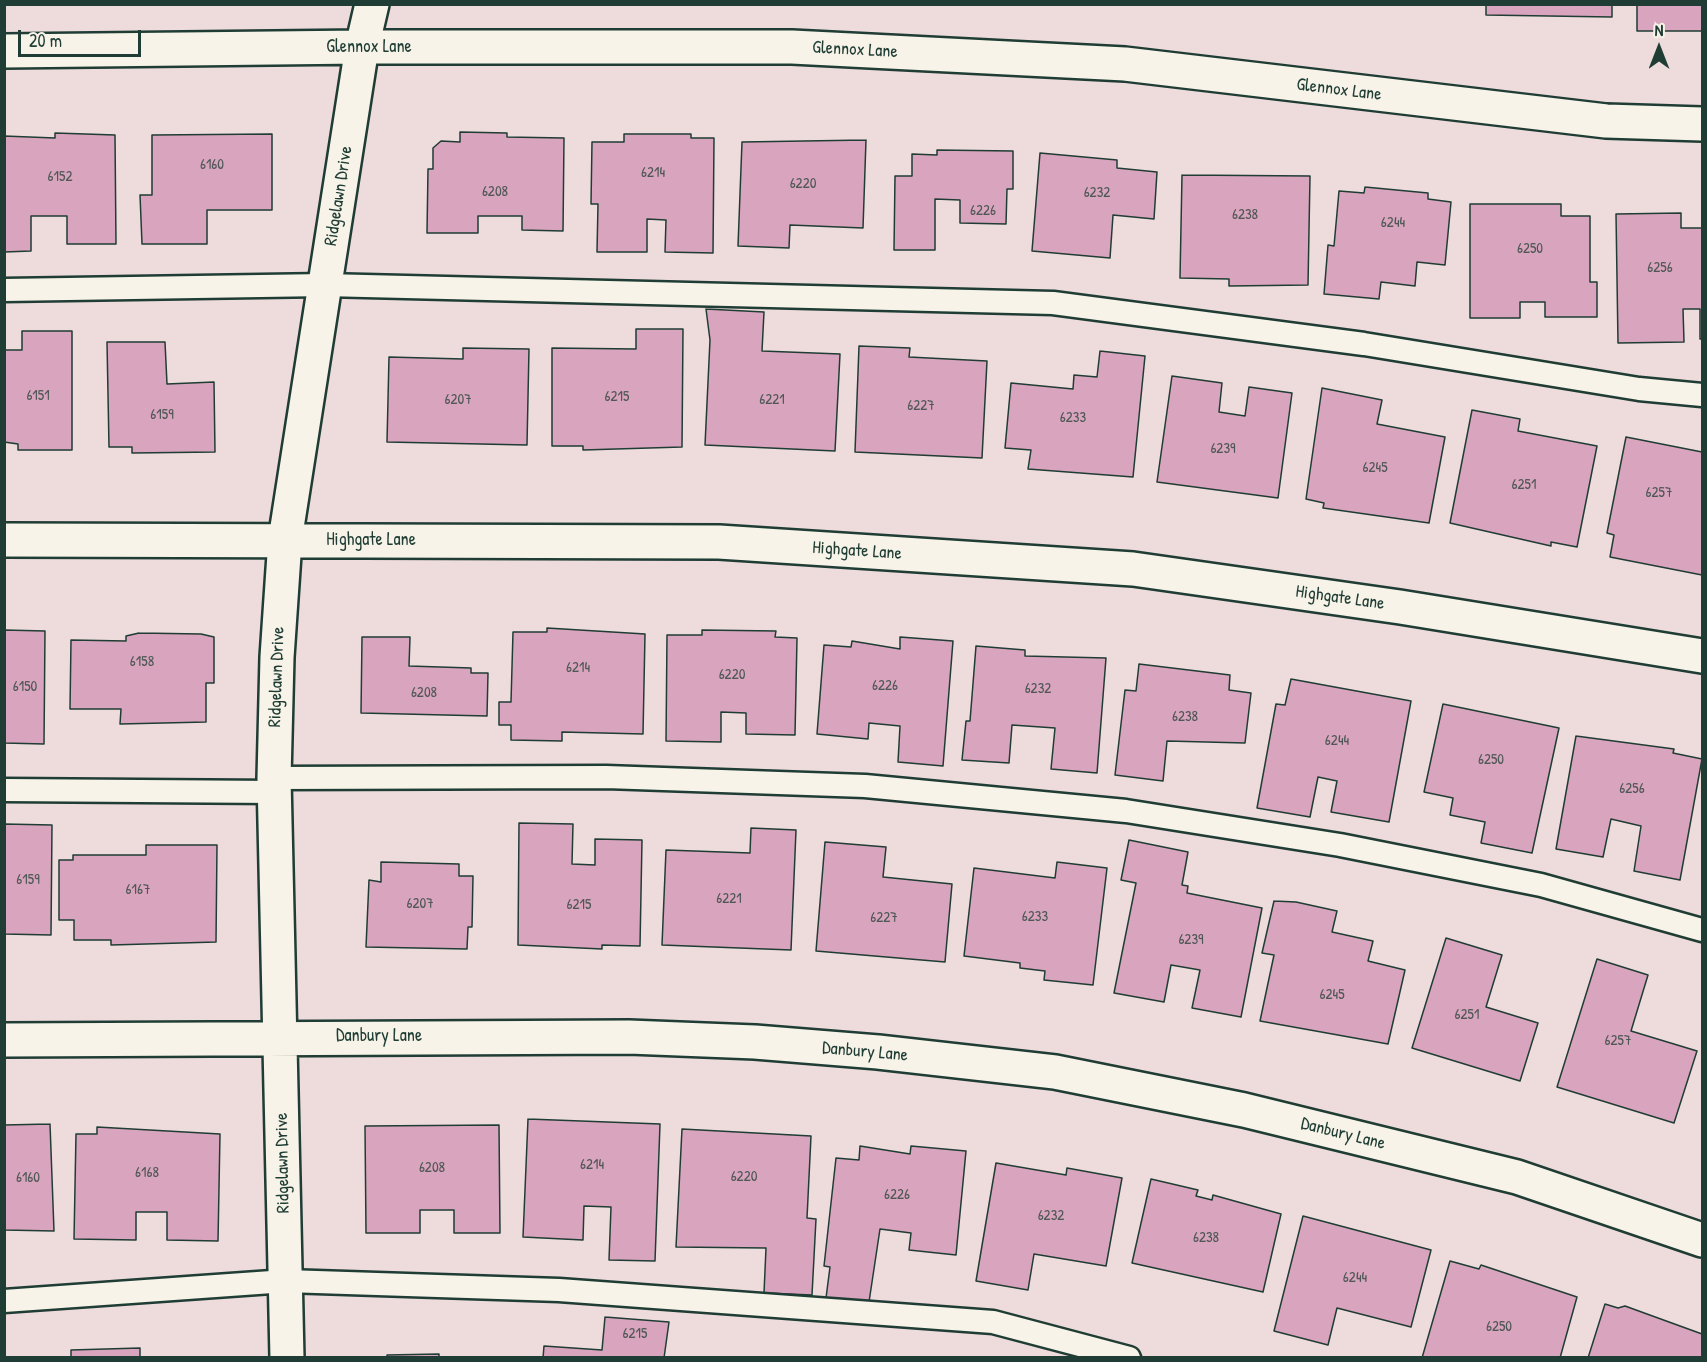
<!DOCTYPE html>
<style>
body{margin:0}
#map{position:relative;width:1707px;height:1362px;overflow:hidden;background:#eedbdb;font-family:"Patrick Hand",sans-serif}
canvas{display:block}
.frame{position:absolute;inset:0;border:6px solid #1f3d34;pointer-events:none}
.north{position:absolute;left:1629px;top:18px;width:60px;height:60px;-webkit-text-stroke:4px #f7f3e8;paint-order:stroke;rotate:0deg;font-size:16px;font-weight:700;line-height:24px;text-align:center;color:#1f3d34}
.north::after{content:'';display:block;margin:auto;width:21px;height:27px;background:#1f3d34;clip-path:polygon(50% 0,100% 100%,50% 72%,0 100%)}
.scale{position:absolute;left:18px;top:30px;width:123px;height:27px;box-sizing:border-box;border:3px solid #1f3d34;border-top:0;padding-left:8px;font-size:18px;line-height:21px;white-space:nowrap;color:#1f3d34;-webkit-text-stroke:4px #f7f3e8;paint-order:stroke}
</style>
<div id="map">
<canvas width="1707" height="1362"></canvas>
<div class="frame"></div>
<div class="north">N</div>
<div class="scale">20 m</div>
</div>
<script>
const ctx = document.querySelector('canvas').getContext('2d');
ctx.lineJoin = 'round';
function fill(path, color) {
  ctx.fillStyle = color;
  ctx.fill(path, 'evenodd');
}
function poly(rows) {
  const path = new Path2D();
  for (const r of rows) {
    path.moveTo(r[0], r[1]);
    for (let i = 2; i < r.length; i += 2) path.lineTo(r[i], r[i + 1]);
  }
  return path;
}
function trace(path, color, width, dash) {
  ctx.strokeStyle = color;
  ctx.lineWidth = width;
  ctx.lineCap = dash ? 'butt' : 'round';
  ctx.setLineDash(dash || []);
  ctx.stroke(path);
}
function label(font, color, halo, rows, align = 'center') {
  ctx.font = font + ' "Patrick Hand",sans-serif';
  ctx.lineWidth = 6;
  ctx.setLineDash([]);
  ctx.textBaseline = 'middle';
  ctx.strokeStyle = halo;
  ctx.fillStyle = color;
  for (const [text, x, y, turn = 0] of rows) {
    ctx.save();
    ctx.translate(x, y);
    ctx.rotate((+turn || 0) * Math.PI / 180);
    ctx.textAlign = isNaN(turn) ? turn : align;
    if (halo) ctx.strokeText(text, 0, 0);
    ctx.fillText(text, 0, 0);
    ctx.restore();
  }
}
const building = poly([
 [1486,4,1612,4,1612,17,1486,15,1486,4],
 [1637,4,1702,4,1702,31,1637,31,1637,4],
 [460,132,507,133,507,137,564,138,563,231,522,230,522,216,478,216,478,233,427,233,428,169,433,169,433,148,441,141,460,142,460,132],
 [55,133,115,135,116,244,67,244,67,216,31,216,31,251,4,252,4,136,55,138,55,133],
 [272,134,272,210,207,210,207,244,142,244,140,195,152,195,152,135,272,134],
 [624,134,691,134,691,138,714,138,713,253,665,252,666,220,647,219,647,252,597,252,598,204,591,204,592,142,624,142,624,134],
 [866,140,863,228,790,225,789,248,738,246,742,142,866,140],
 [937,150,1013,151,1013,189,1007,189,1006,224,960,223,960,200,935,199,935,250,894,250,895,176,912,176,912,154,937,155,937,150],
 [1040,153,1117,160,1117,168,1157,172,1154,219,1113,215,1110,258,1032,251,1040,153],
 [1182,175,1310,176,1308,285,1229,286,1229,279,1180,278,1182,175],
 [1365,187,1428,193,1428,199,1451,202,1445,265,1417,262,1415,286,1381,282,1379,299,1324,294,1328,245,1334,246,1339,191,1364,193,1365,187],
 [1470,204,1561,204,1561,216,1590,216,1590,282,1597,282,1597,317,1545,317,1545,302,1520,302,1520,318,1470,318,1470,204],
 [1681,213,1681,228,1702,228,1702,339,1700,339,1700,309,1683,309,1684,342,1618,343,1616,214,1681,213],
 [706,309,764,312,762,351,840,354,835,451,705,445,710,340,706,309],
 [636,329,683,329,682,447,583,450,583,446,552,446,552,348,636,349,636,329],
 [22,331,72,331,72,450,18,450,18,444,4,442,4,350,22,350,22,331],
 [107,342,165,342,167,384,214,382,215,452,132,453,132,447,109,447,107,342],
 [859,346,910,348,909,357,987,361,982,458,855,452,859,346],
 [463,348,529,349,527,445,387,442,389,357,463,359,463,348],
 [1100,351,1145,356,1133,477,1028,469,1031,450,1005,448,1011,383,1073,389,1074,375,1097,377,1100,351],
 [1172,376,1222,383,1219,412,1245,416,1249,387,1292,393,1278,498,1157,482,1172,376],
 [1322,388,1382,400,1377,424,1445,437,1429,523,1323,508,1324,503,1306,499,1322,388],
 [1472,410,1520,419,1518,431,1597,446,1577,547,1551,542,1551,546,1450,523,1472,410],
 [1626,437,1702,452,1702,575,1610,557,1614,535,1607,533,1626,437],
 [547,628,645,634,643,734,562,732,562,741,511,740,511,725,499,725,499,702,511,702,513,632,547,632,547,628],
 [4,630,45,631,44,744,4,743,4,630],
 [702,630,776,631,775,637,797,638,795,735,746,734,746,713,721,712,721,742,666,741,667,635,702,635,702,630],
 [139,633,201,634,214,637,214,683,206,683,206,722,120,724,121,709,70,709,71,640,126,641,126,636,139,633],
 [362,637,410,637,409,666,471,668,471,673,488,673,487,716,361,713,362,637],
 [900,637,953,641,943,766,898,762,900,726,869,723,868,739,817,734,824,645,851,647,852,641,900,649,900,637],
 [976,646,1025,650,1025,656,1106,658,1097,773,1051,769,1055,728,1012,725,1009,763,962,760,966,721,970,721,976,646],
 [1139,664,1230,675,1229,690,1251,693,1245,743,1167,741,1163,781,1115,775,1125,690,1136,691,1139,664],
 [1291,679,1411,701,1389,822,1331,812,1337,781,1318,777,1310,817,1257,808,1276,704,1285,705,1291,679],
 [1443,704,1559,728,1532,853,1481,843,1485,822,1450,815,1453,798,1424,792,1443,704],
 [1576,736,1674,749,1673,753,1702,759,1680,880,1634,871,1641,826,1611,819,1603,857,1556,849,1576,736],
 [519,823,573,824,572,864,595,865,595,839,642,840,640,946,602,945,602,949,518,945,519,823],
 [4,824,52,825,51,935,4,934,4,824],
 [751,828,796,830,791,950,662,945,666,850,750,853,751,828],
 [1129,840,1188,852,1182,885,1188,886,1187,893,1262,908,1241,1017,1192,1008,1200,970,1171,965,1164,1002,1114,993,1136,883,1121,880,1129,840],
 [825,842,886,847,883,877,952,884,945,962,816,951,825,842],
 [146,845,217,845,216,942,111,945,111,940,74,940,74,920,59,920,59,860,73,860,73,855,146,855,146,845],
 [381,862,459,864,459,876,473,876,472,927,468,927,467,949,366,947,369,880,381,882,381,862],
 [1057,862,1107,868,1093,985,1044,980,1045,971,1020,968,1020,963,964,956,974,868,1055,878,1057,862],
 [1274,901,1296,902,1337,911,1332,932,1373,941,1368,961,1405,970,1388,1044,1260,1021,1274,955,1262,953,1274,901],
 [1446,938,1502,955,1486,1007,1538,1023,1520,1081,1412,1048,1446,938],
 [1597,959,1648,975,1631,1031,1697,1051,1674,1123,1557,1087,1597,959],
 [528,1119,660,1124,655,1261,609,1260,611,1207,584,1206,583,1240,523,1237,528,1119],
 [50,1124,54,1231,4,1230,4,1125,50,1124],
 [499,1125,500,1233,454,1233,454,1210,420,1210,420,1233,366,1233,365,1126,499,1125],
 [97,1127,220,1134,218,1241,167,1240,167,1212,136,1212,136,1240,74,1239,76,1134,97,1134,97,1127],
 [682,1129,811,1136,807,1218,816,1219,812,1295,764,1293,766,1248,676,1247,682,1129],
 [860,1146,910,1154,911,1146,966,1151,956,1255,909,1250,911,1233,880,1229,869,1302,826,1298,830,1267,824,1266,836,1158,859,1160,860,1146],
 [996,1163,1066,1175,1067,1168,1122,1178,1106,1266,1034,1254,1028,1290,976,1281,996,1163],
 [1151,1179,1198,1190,1196,1196,1212,1200,1213,1195,1281,1214,1263,1292,1132,1263,1151,1179],
 [1303,1216,1431,1250,1411,1327,1337,1308,1328,1345,1274,1331,1303,1216],
 [1450,1261,1479,1269,1481,1265,1577,1297,1560,1358,1422,1358,1450,1261],
 [1605,1304,1618,1308,1625,1306,1702,1334,1702,1358,1588,1358,1605,1304],
 [605,1317,669,1322,664,1358,543,1358,544,1346,602,1350,605,1317],
 [140,1348,140,1358,71,1358,71,1350,140,1348],
 [439,1354,439,1358,387,1358,387,1355,439,1354]
]);
fill(building, '#d9a4bd');
trace(building, '#1f3d34', 1.5);
const service = poly([
 [4,290,325,285,1053,303,1364,344,1639,389,1702,395],
 [274,778,606,777,865,786,1126,811,1340,845,1541,885,1702,930],
 [4,790,275,792],
 [4,1301,286,1281,559,1290,993,1322,1129,1358]
]);
const minor = poly([
 [4,51,362,47,792,47,1125,64,1606,121,1702,124],
 [4,540,719,542,1133,569,1400,607,1702,656],
 [4,1040,629,1037,755,1042,878,1052,1055,1072,1244,1110,1517,1177,1702,1240],
 [287,1358,274,778,277,657,285,540,362,47,372,4]
]);
trace(service, '#1f3d34', 27);
trace(minor, '#1f3d34', 38);
trace(service, '#f7f3e8', 22);
trace(minor, '#f7f3e8', 33);
label('15px', '#4e5756', null, [
 ["6160",212,165],
 ["6214",653,173],
 ["6152",60,177],
 ["6220",803,184],
 ["6208",495,192],
 ["6232",1097,193],
 ["6226",983,211],
 ["6238",1245,215],
 ["6244",1393,223],
 ["6250",1530,249],
 ["6256",1660,268],
 ["6151",38,396],
 ["6215",617,397],
 ["6207",458,400],
 ["6221",772,400],
 ["6227",921,406],
 ["6159",162,415],
 ["6233",1073,418],
 ["6239",1223,449],
 ["6245",1375,468],
 ["6251",1524,485],
 ["6257",1659,493],
 ["6158",142,662],
 ["6214",578,668],
 ["6220",732,675],
 ["6226",885,686],
 ["6150",25,687],
 ["6232",1038,689],
 ["6208",424,693],
 ["6238",1185,717],
 ["6244",1337,741],
 ["6250",1491,760],
 ["6256",1632,789],
 ["6159",28,880],
 ["6167",138,890],
 ["6221",729,899],
 ["6207",420,904],
 ["6215",579,905],
 ["6233",1035,917],
 ["6227",884,918],
 ["6239",1191,940],
 ["6245",1332,995],
 ["6251",1467,1015],
 ["6257",1618,1041],
 ["6214",592,1165],
 ["6208",432,1168],
 ["6168",147,1173],
 ["6220",744,1177],
 ["6160",28,1178],
 ["6226",897,1195],
 ["6232",1051,1216],
 ["6238",1206,1238],
 ["6244",1355,1278],
 ["6250",1499,1327],
 ["6215",635,1334]
]);
label('18px', '#1f3d34', '#f7f3e8', [
 ["Glennox Lane",369,47],
 ["Glennox Lane",855,50,3],
 ["Glennox Lane",1339,90,7],
 ["Ridgelawn Drive",339,196,-81],
 ["Highgate Lane",371,540],
 ["Highgate Lane",857,551,4],
 ["Highgate Lane",1340,598,8],
 ["Ridgelawn Drive",277,677,-88],
 ["Danbury Lane",379,1036],
 ["Danbury Lane",865,1052,5],
 ["Danbury Lane",1343,1134,14],
 ["Ridgelawn Drive",283,1163,-91]
]);
</script>
